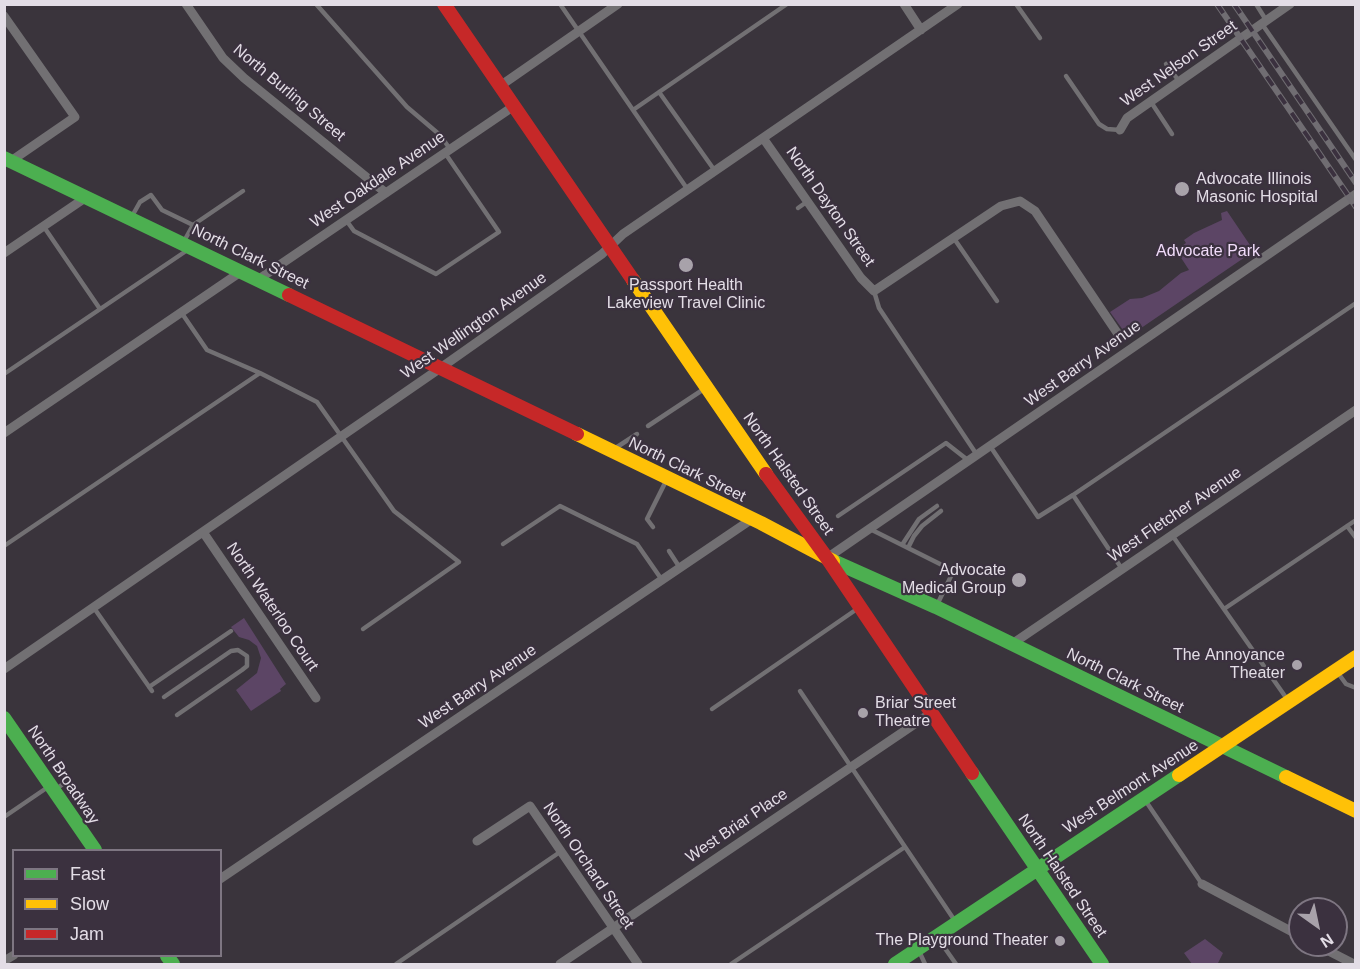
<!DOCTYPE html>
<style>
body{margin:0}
#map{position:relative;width:1360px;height:969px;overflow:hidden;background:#3a343c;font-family:Arial,sans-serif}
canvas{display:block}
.frame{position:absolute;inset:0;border:6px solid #e3dde6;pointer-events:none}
.legend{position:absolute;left:12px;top:849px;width:210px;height:108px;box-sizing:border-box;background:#3b313f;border:2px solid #7e7682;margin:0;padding:8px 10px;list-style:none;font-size:18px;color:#e3dde6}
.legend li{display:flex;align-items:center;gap:12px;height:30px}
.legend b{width:30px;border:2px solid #7e7682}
.north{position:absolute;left:1288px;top:897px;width:60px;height:60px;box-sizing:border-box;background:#3b313f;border:2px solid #7e7682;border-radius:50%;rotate:147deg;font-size:16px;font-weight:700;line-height:24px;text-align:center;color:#e3dde6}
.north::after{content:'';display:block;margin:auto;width:21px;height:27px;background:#a8a2aa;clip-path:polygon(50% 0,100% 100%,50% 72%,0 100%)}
</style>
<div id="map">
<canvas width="1360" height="969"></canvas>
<div class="frame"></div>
<ul class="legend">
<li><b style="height:8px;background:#4caf50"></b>Fast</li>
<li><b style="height:8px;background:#ffc107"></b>Slow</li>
<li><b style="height:8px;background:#c62828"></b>Jam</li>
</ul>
<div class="north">N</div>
</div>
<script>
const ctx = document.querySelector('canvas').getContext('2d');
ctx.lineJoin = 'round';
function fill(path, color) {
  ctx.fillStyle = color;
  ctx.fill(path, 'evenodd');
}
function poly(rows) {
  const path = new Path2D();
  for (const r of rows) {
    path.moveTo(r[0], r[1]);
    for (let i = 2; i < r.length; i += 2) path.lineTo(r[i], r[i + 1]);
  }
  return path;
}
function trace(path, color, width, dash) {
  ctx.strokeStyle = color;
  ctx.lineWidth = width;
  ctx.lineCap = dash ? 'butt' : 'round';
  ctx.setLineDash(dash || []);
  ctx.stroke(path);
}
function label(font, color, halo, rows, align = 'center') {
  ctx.font = font + ' Arial,sans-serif';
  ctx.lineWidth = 4.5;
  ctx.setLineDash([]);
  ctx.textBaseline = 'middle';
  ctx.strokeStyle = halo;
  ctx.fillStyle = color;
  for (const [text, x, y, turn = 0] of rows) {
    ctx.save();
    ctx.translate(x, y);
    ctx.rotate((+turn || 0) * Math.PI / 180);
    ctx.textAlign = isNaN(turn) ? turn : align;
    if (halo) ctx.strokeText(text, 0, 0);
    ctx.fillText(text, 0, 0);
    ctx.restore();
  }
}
fill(poly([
 [1227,211,1254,251,1128,337,1110,312,1130,299,1142,298,1159,291,1181,273,1189,270,1176,250,1186,243,1184,240,1194,233,1222,220,1221,213],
 [244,618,286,684,280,689,281,691,251,711,236,690,257,673,261,658,257,646,249,640,239,637,231,627],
 [1205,939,1223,953,1218,963,1219,964,1192,964,1184,953]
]), '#5c4565');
trace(poly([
 [316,4,407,107,440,135,450,149],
 [560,4,688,190],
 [1016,4,1040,38],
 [1256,4,1266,20],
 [1262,24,1356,160],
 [1166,64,1179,81],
 [1066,76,1099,124,1107,129,1120,130],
 [659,92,715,171],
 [1151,102,1172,134],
 [633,110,787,4],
 [798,208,808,201],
 [131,218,140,202,151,195,162,210,193,225],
 [346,220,354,231,436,274,499,232,445,153],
 [44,227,100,309],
 [953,237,997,301],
 [183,243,193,225,243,191],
 [874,291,879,308,977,455],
 [181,312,207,350,260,373,317,402,394,511,459,562,363,629],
 [4,374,189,249],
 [648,426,704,389],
 [990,446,1038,517,1073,495,1122,569],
 [614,449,637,434],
 [1073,495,1356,303],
 [838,516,946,443,969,461],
 [1347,526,1356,538],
 [653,527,647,519,666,481],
 [870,529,948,568,952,574,937,605],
 [1172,535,1287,699],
 [503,544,560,506,637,544,662,580],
 [902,545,919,519,937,506],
 [4,546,260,373],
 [908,548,914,536,922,526,941,511],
 [669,551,680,568],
 [94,608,152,691],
 [1224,609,1356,520],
 [1338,673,1346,684,1356,688],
 [149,687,231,631],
 [800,691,955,921],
 [164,697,231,651,238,650,247,656,247,666,242,670,177,715],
 [712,709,857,609],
 [56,789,70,779],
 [1145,800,1202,884],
 [4,817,48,787],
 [937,937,956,964],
 [919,951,925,964],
 [396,964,560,852],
 [731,964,905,847]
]), '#727073', 4.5);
trace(poly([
 [186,4,223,58,244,78,386,193],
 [904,4,921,30],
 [4,16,75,117,11,161],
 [500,86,618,4],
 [1120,130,1127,118,1290,4],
 [763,138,861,278,874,291,1001,206,1020,201,1035,211,1120,337],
 [4,253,85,198],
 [259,279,514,106],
 [4,433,242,271],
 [203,532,316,698],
 [827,558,1356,194],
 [1012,644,1356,410],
 [4,669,439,369,602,254,623,234,958,4],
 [477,841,530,806,638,964],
 [220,879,752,519],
 [1202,884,1300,936],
 [1317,945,1354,964],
 [4,961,14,955],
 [560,964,931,713]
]), '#727073', 9);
trace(poly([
 [4,158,289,295],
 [833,561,936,607,1286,777],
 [4,718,95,850],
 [972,773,1102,964],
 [167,956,173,964],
 [895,964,1179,775]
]), '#4caf50', 14);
trace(poly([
 [633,280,766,474],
 [577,434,761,523,833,561],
 [1179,775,1356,657],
 [1286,777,1356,811]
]), '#ffc107', 14);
trace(poly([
 [444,4,633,280],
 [289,295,577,434],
 [766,474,827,558,972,773]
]), '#c62828', 14);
const rail = poly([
 [1217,4,1356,207],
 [1234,4,1356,183]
]);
trace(rail, '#706d72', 6);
trace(rail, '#3b313f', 4, [11]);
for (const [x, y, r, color] of [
 [1182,189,8,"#a8a2aa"],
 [686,265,8,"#a8a2aa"],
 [1019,580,8,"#a8a2aa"],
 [1297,665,6,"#a8a2aa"],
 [863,713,6,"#a8a2aa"],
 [1060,941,6,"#a8a2aa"]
]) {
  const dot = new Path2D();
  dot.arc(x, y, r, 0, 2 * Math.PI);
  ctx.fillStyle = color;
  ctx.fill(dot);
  trace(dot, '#3b313f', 2);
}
label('16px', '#e3dde6', '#3b313f', [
 ["West Nelson Street",1179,64,-35],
 ["North Burling Street",289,93,40],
 ["West Oakdale Avenue",378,180,-34],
 ["North Dayton Street",830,207,55],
 ["North Clark Street",250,257,26],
 ["West Wellington Avenue",474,326,-35],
 ["West Barry Avenue",1083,364,-35],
 ["North Clark Street",687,470,26],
 ["North Halsted Street",788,474,55],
 ["West Fletcher Avenue",1175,515,-34],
 ["North Waterloo Court",272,607,56],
 ["North Clark Street",1125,681,26],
 ["West Barry Avenue",478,687,-34],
 ["North Broadway",63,775,56],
 ["West Belmont Avenue",1131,787,-33],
 ["West Briar Place",737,826,-34],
 ["North Orchard Street",588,866,56],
 ["North Halsted Street",1062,876,56]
]);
label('16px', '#e3dde6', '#3b313f', [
 ["Advocate Illinois",1196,180,"left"],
 ["Masonic Hospital",1196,198,"left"],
 ["Passport Health",686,286,"center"],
 ["Lakeview Travel Clinic",686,304,"center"],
 ["Advocate",1006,571],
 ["Medical Group",1006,589],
 ["The Annoyance",1285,656],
 ["Theater",1285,674],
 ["Briar Street",875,704,"left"],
 ["Theatre",875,722,"left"],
 ["The Playground Theater",1048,941]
], 'right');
label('16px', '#f1dcfa', '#3b313f', [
 ["Advocate Park",1208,252]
]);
</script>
